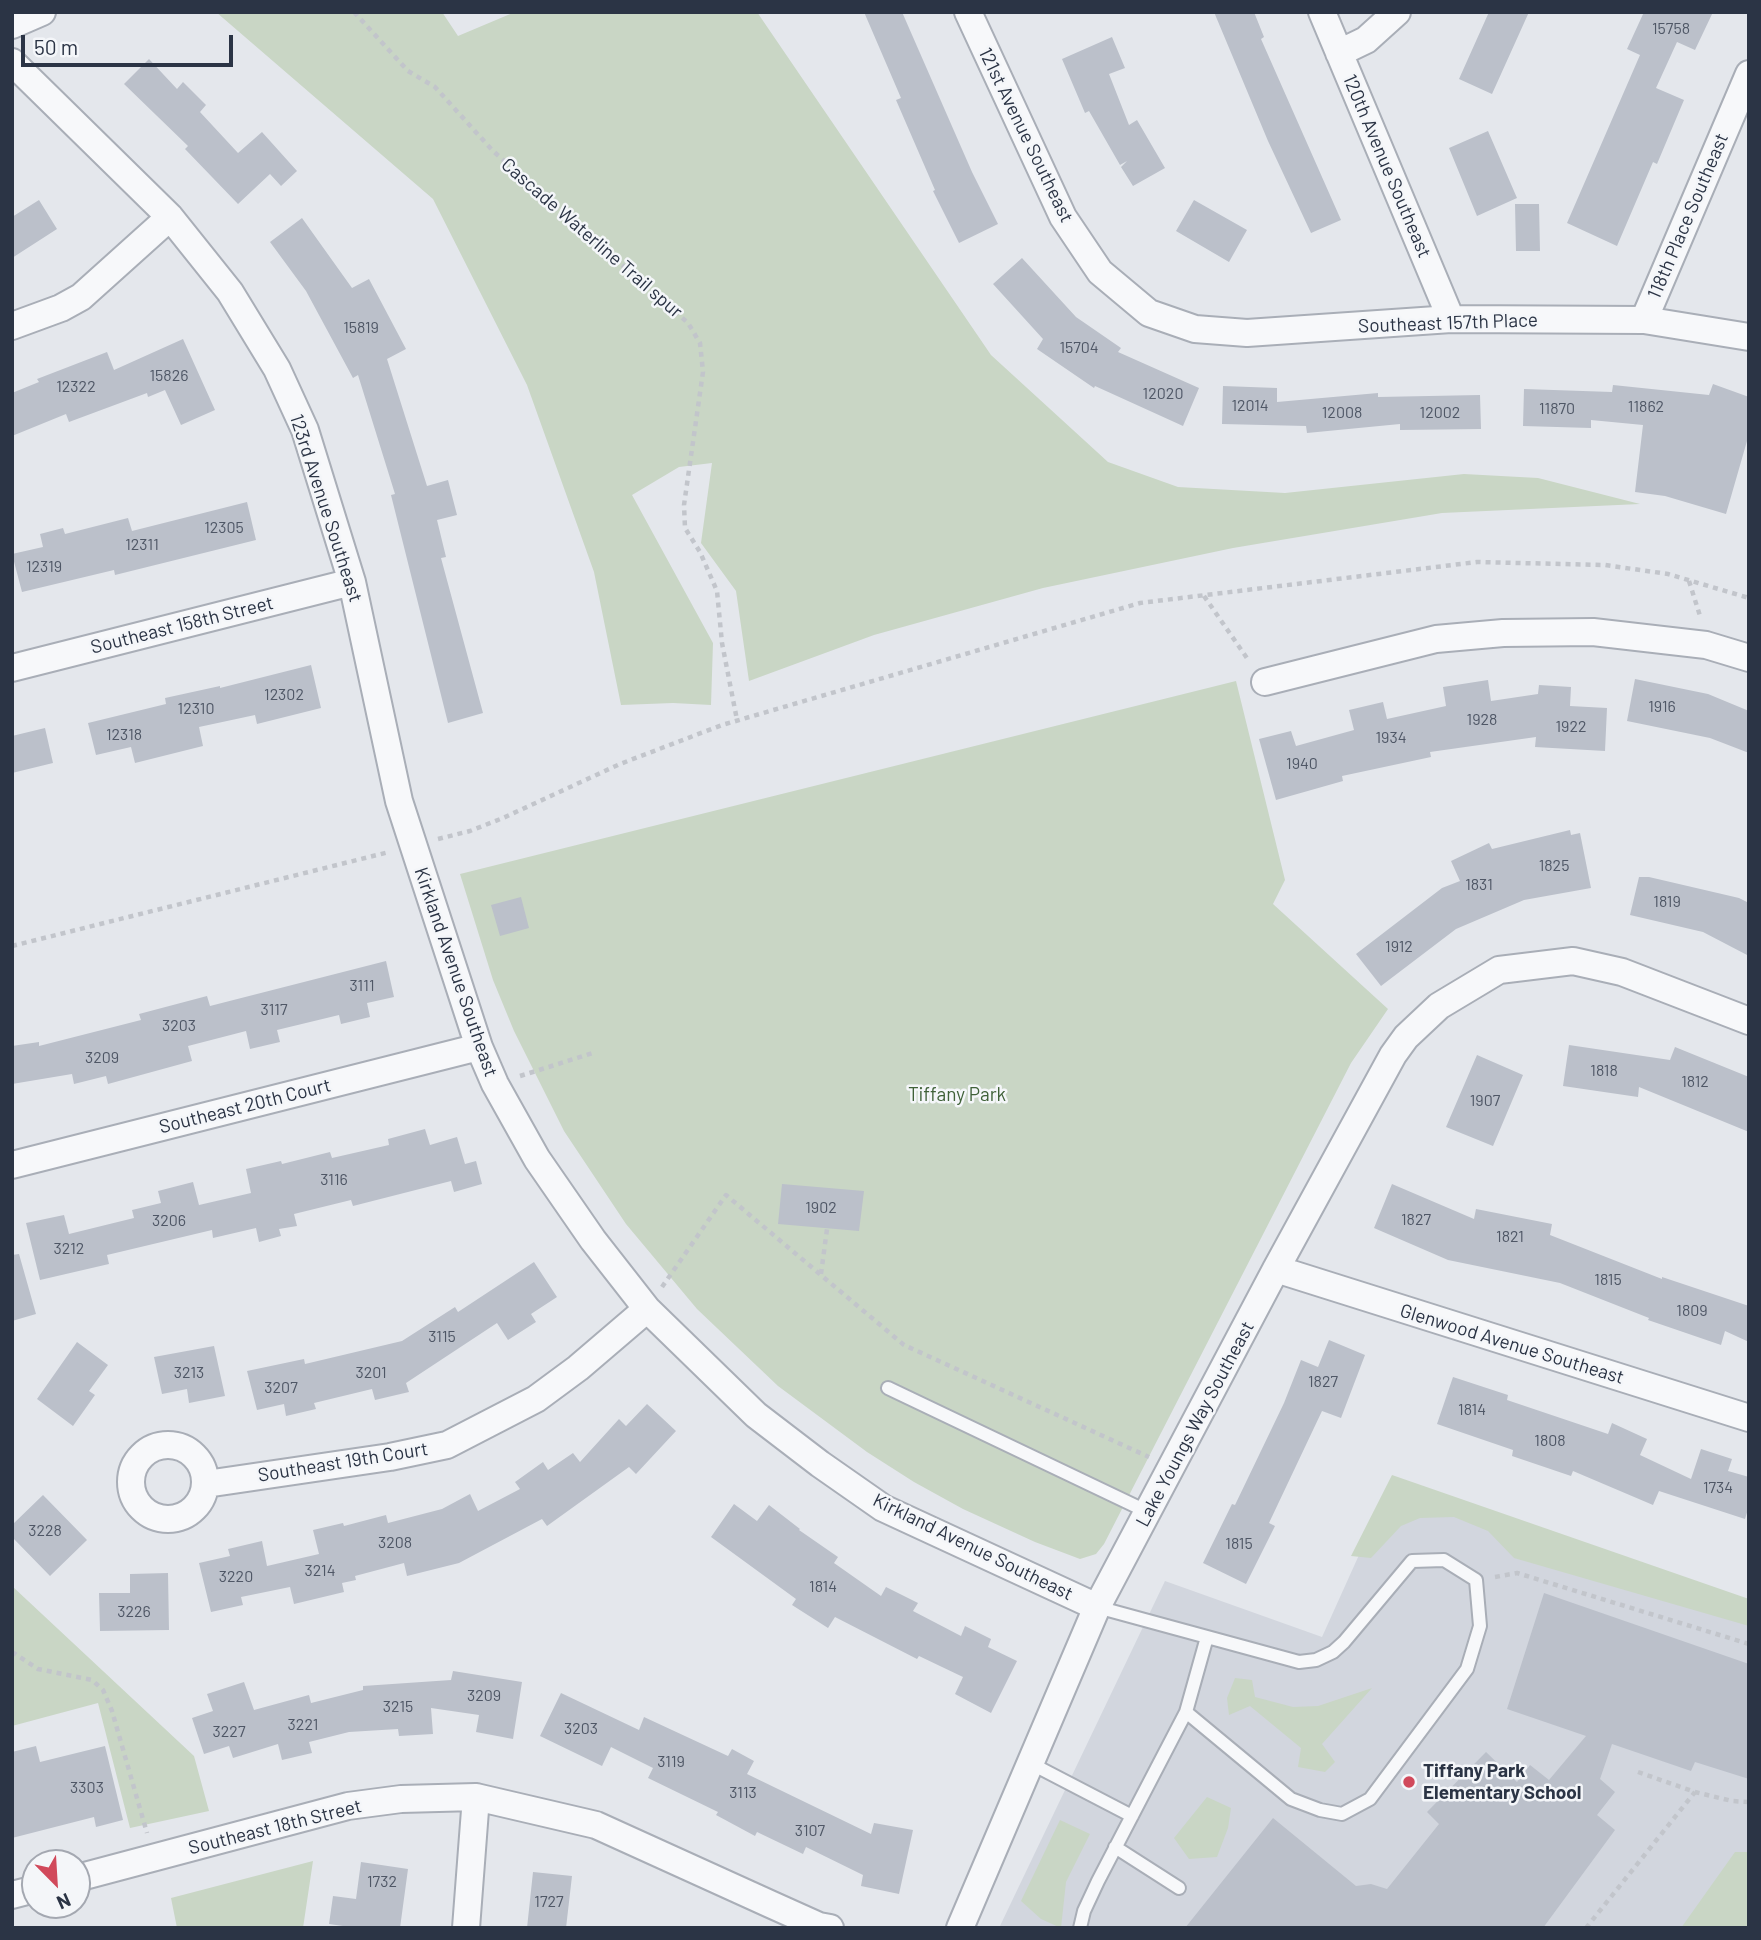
<!DOCTYPE html>
<style>
body{margin:0}
#map{position:relative;width:1761px;height:1940px;overflow:hidden;background:#e4e7ec;font-family:Barlow,sans-serif}
canvas{display:block}
.frame{position:absolute;inset:0;border:14px solid #2b3445;pointer-events:none}
.north{position:absolute;left:21px;top:1849px;width:70px;height:70px;box-sizing:border-box;background:#f4f6f9;border:2px solid #a4a8b1;border-radius:50%;rotate:156deg;font-size:19px;font-weight:700;line-height:28px;text-align:center;color:#2b3445}
.north::after{content:'';display:block;margin:auto;width:24px;height:32px;background:#d1495b;clip-path:polygon(50% 0,100% 100%,50% 72%,0 100%)}
.scale{position:absolute;left:21px;top:35px;width:212px;height:32px;box-sizing:border-box;border:4px solid #2b3445;border-top:0;padding-left:9px;font-size:21px;line-height:24px;white-space:nowrap;color:#2b3445;-webkit-text-stroke:5px #f4f6f9;paint-order:stroke}
</style>
<div id="map">
<canvas width="1761" height="1940"></canvas>
<div class="frame"></div>
<div class="north">N</div>
<div class="scale">50 m</div>
</div>
<script>
const ctx = document.querySelector('canvas').getContext('2d');
ctx.lineJoin = 'round';
function fill(path, color) {
  ctx.fillStyle = color;
  ctx.fill(path, 'evenodd');
}
function poly(rows) {
  const path = new Path2D();
  for (const r of rows) {
    if (r.length === 3) {
      path.moveTo(r[0] + r[2], r[1]);
      path.arc(r[0], r[1], r[2], 0, 2 * Math.PI);
      continue;
    }
    path.moveTo(r[0], r[1]);
    for (let i = 2; i < r.length; i += 2) path.lineTo(r[i], r[i + 1]);
  }
  return path;
}
function trace(path, color, width, dash) {
  ctx.strokeStyle = color;
  ctx.lineWidth = width;
  ctx.lineCap = dash ? 'butt' : 'round';
  ctx.setLineDash(dash || []);
  ctx.stroke(path);
}
function label(font, color, halo, rows, align = 'center') {
  ctx.font = font + ' Barlow,sans-serif';
  ctx.lineWidth = 5;
  ctx.setLineDash([]);
  ctx.textBaseline = 'middle';
  ctx.strokeStyle = halo;
  ctx.fillStyle = color;
  for (const [text, x, y, turn = 0] of rows) {
    ctx.save();
    ctx.translate(x, y);
    ctx.rotate((+turn || 0) * Math.PI / 180);
    ctx.textAlign = isNaN(turn) ? turn : align;
    if (halo) ctx.strokeText(text, 0, 0);
    ctx.fillText(text, 0, 0);
    ctx.restore();
  }
}
fill(poly([
 [1391,1484,1749,1612,1749,1928,999,1928,1165,1581,1322,1637]
]), '#d2d6de');
fill(poly([
 [216,12,442,12,458,36,515,12,757,12,991,355,1108,462,1178,487,1285,493,1464,474,1538,478,1640,504,1442,513,1233,548,1043,588,874,635,749,681,736,591,701,543,712,463,679,467,632,495,713,643,711,705,673,703,621,705,594,572,527,385,433,199],
 [1236,681,1285,880,1273,904,1388,1009,1351,1063,1104,1544,1096,1554,1080,1559,1035,1542,963,1509,914,1482,867,1452,778,1386,697,1309,626,1224,564,1131,514,1031,493,980,460,874],
 [1392,1475,1749,1599,1749,1626,1514,1558,1488,1531,1454,1517,1420,1518,1401,1526,1371,1558,1351,1556],
 [12,1586,194,1756,209,1811,130,1828,98,1703,12,1726],
 [1235,1678,1252,1680,1255,1697,1293,1707,1318,1706,1372,1688,1322,1744,1335,1762,1325,1772,1298,1767,1301,1748,1250,1706,1229,1715,1227,1698],
 [1207,1797,1231,1808,1228,1828,1217,1857,1189,1859,1174,1838],
 [1060,1820,1090,1834,1066,1882,1061,1928,1041,1919,1021,1901],
 [1735,1852,1749,1852,1749,1928,1681,1928],
 [313,1861,303,1928,177,1928,171,1898]
]), '#c9d6c5');
fill(poly([
 [864,12,902,12,972,172,998,224,959,243,933,191,935,190,896,100,901,98],
 [1214,12,1254,12,1264,37,1261,39,1341,220,1311,233,1268,141],
 [1489,12,1529,12,1492,94,1459,79],
 [1644,12,1713,12,1695,50,1677,42,1656,88,1684,100,1657,164,1653,162,1617,246,1567,223,1640,55,1627,49],
 [1112,37,1125,68,1109,74,1129,125,1137,120,1165,168,1133,186,1121,167,1127,161,1120,165,1089,111,1085,113,1062,59],
 [149,59,177,89,183,82,206,105,200,112,238,153,262,132,297,171,281,186,270,174,238,204,185,149,188,146,124,84],
 [1488,131,1517,198,1477,216,1449,148],
 [39,200,57,229,12,258,12,217],
 [1194,200,1247,230,1229,262,1176,231],
 [1515,204,1539,204,1540,251,1516,251],
 [302,218,352,288,369,279,406,349,387,359,427,486,448,480,457,515,437,520,446,557,441,558,483,713,448,723,391,495,395,494,358,375,353,378,306,291,270,242],
 [1022,258,1076,317,1121,348,1118,352,1199,388,1183,426,1095,386,1094,388,1037,349,1043,339,993,284],
 [183,339,215,410,181,425,165,390,148,397,147,393,69,422,66,414,12,436,12,393,39,382,37,379,107,352,114,370],
 [1713,384,1749,397,1749,434,1726,514,1665,496,1635,492,1643,425,1591,420,1591,428,1523,426,1524,389,1612,392,1613,385,1709,395],
 [1223,386,1277,388,1277,402,1378,393,1378,397,1480,395,1481,429,1400,430,1400,424,1307,433,1306,426,1222,424],
 [247,502,256,540,115,575,114,570,22,592,12,554,43,547,40,534,63,528,65,534,128,518,132,531],
 [311,665,321,708,257,724,255,715,199,727,203,746,135,763,131,747,96,755,88,723,166,704,165,698,220,686,220,688],
 [1635,679,1708,694,1749,711,1749,753,1710,738,1627,721],
 [1488,680,1491,701,1538,694,1539,685,1571,687,1570,706,1607,708,1605,751,1535,747,1536,737,1430,752,1431,757,1342,776,1343,781,1276,800,1259,739,1291,731,1296,746,1354,730,1349,710,1383,702,1387,719,1446,706,1443,687],
 [45,728,53,763,12,773,12,736],
 [1570,830,1571,835,1580,833,1591,888,1524,900,1456,929,1381,986,1356,954,1442,888,1460,881,1451,861,1489,843,1492,849],
 [1639,877,1649,877,1739,898,1749,903,1749,956,1703,932,1630,915],
 [521,897,529,928,500,936,491,905],
 [386,961,394,997,367,1003,370,1017,341,1024,339,1015,277,1030,280,1042,250,1049,246,1031,188,1046,192,1061,108,1084,106,1076,74,1084,72,1074,12,1084,12,1046,39,1042,39,1046,141,1020,139,1014,207,996,210,1006],
 [1569,1045,1670,1060,1675,1047,1749,1077,1749,1132,1639,1087,1638,1097,1563,1086],
 [1477,1055,1523,1075,1493,1146,1446,1127],
 [425,1129,430,1145,457,1137,465,1164,476,1161,482,1184,454,1192,451,1181,353,1206,351,1200,294,1214,297,1226,279,1229,281,1236,259,1242,256,1228,213,1238,212,1230,107,1255,109,1264,40,1280,26,1223,64,1215,69,1234,134,1218,132,1210,161,1203,158,1191,193,1182,199,1205,251,1193,246,1169,281,1161,282,1164,330,1152,332,1158,389,1145,388,1139],
 [782,1184,864,1191,859,1231,778,1224],
 [1392,1184,1474,1219,1476,1209,1552,1224,1550,1235,1662,1279,1662,1277,1749,1306,1749,1342,1725,1331,1721,1345,1648,1320,1649,1318,1560,1283,1448,1260,1374,1228],
 [19,1254,36,1314,12,1321,12,1255],
 [534,1262,557,1297,531,1314,536,1322,508,1340,497,1323,406,1383,409,1392,375,1400,372,1389,314,1403,316,1409,286,1416,284,1404,257,1410,247,1371,304,1359,305,1364,402,1341,455,1307,458,1312],
 [1329,1340,1365,1355,1341,1418,1322,1411,1269,1523,1275,1526,1246,1584,1203,1563,1232,1504,1235,1505,1284,1403,1301,1360,1318,1367],
 [77,1342,108,1365,89,1391,95,1395,73,1426,37,1399],
 [214,1346,225,1396,189,1403,187,1389,162,1394,154,1357],
 [1453,1377,1508,1395,1507,1400,1608,1434,1612,1423,1647,1439,1640,1455,1691,1479,1701,1449,1732,1459,1728,1471,1749,1477,1749,1506,1745,1519,1659,1491,1653,1505,1573,1471,1571,1476,1512,1456,1513,1450,1437,1424],
 [647,1404,676,1431,636,1474,629,1467,547,1526,542,1519,459,1563,407,1576,404,1563,355,1576,356,1580,342,1583,344,1592,294,1604,290,1587,241,1597,243,1605,211,1612,199,1563,230,1556,228,1549,262,1541,267,1566,319,1554,313,1530,343,1523,344,1526,386,1515,388,1523,442,1509,470,1494,478,1511,520,1489,515,1482,543,1462,548,1470,573,1453,580,1462,619,1419,626,1426],
 [43,1495,87,1540,50,1576,12,1537,12,1525],
 [734,1504,757,1521,769,1505,800,1529,799,1530,838,1557,834,1563,881,1596,886,1587,918,1603,913,1611,961,1636,965,1626,991,1639,988,1647,1017,1661,991,1713,955,1694,963,1677,919,1656,917,1659,835,1617,828,1628,792,1605,796,1599,711,1537],
 [168,1573,169,1630,100,1631,99,1593,130,1593,130,1574],
 [1544,1593,1749,1664,1749,1779,1695,1762,1691,1771,1612,1744,1600,1779,1615,1792,1597,1815,1615,1830,1543,1928,1185,1928,1273,1818,1356,1886,1371,1884,1387,1889,1439,1824,1427,1812,1486,1752,1517,1782,1530,1765,1549,1780,1586,1736,1507,1709],
 [453,1671,522,1682,513,1739,476,1732,479,1715,431,1708,433,1734,399,1736,398,1729,349,1732,309,1742,312,1753,282,1760,278,1744,233,1758,229,1746,204,1754,192,1718,213,1711,207,1694,244,1682,254,1710,309,1695,311,1703,363,1690,363,1686,451,1680],
 [561,1693,639,1730,644,1717,728,1756,732,1749,754,1761,747,1774,871,1834,874,1823,913,1830,899,1894,861,1886,863,1875,806,1847,803,1854,757,1832,755,1836,716,1815,718,1812,648,1778,653,1768,611,1747,602,1766,540,1736],
 [36,1746,40,1762,105,1746,123,1820,96,1827,94,1817,12,1838,12,1752],
 [361,1862,408,1869,400,1928,357,1928,329,1924,333,1896,356,1899],
 [533,1872,572,1876,566,1928,527,1928]
]), '#bbc0ca');
const lane = poly([
 [888,1388,1148,1512],
 [1097,1607,1299,1662,1316,1660,1333,1652,1344,1642,1412,1561,1444,1560,1476,1580,1480,1626,1467,1669,1370,1799,1342,1814,1320,1810,1291,1799,1186,1712],
 [1030,1763,1132,1816],
 [1115,1847,1179,1888],
 [1080,1928,1084,1911,1098,1881,1186,1712,1207,1637]
]);
const street = poly([
 [968,12,1063,217,1100,272,1149,313,1195,329,1247,333,1451,319,1644,320,1749,337],
 [1322,12,1451,319],
 [12,25,42,12],
 [1339,53,1366,40,1397,12],
 [12,62,170,217,230,292,277,369,305,430,352,582,399,801,479,1047,495,1084,537,1159,593,1240,647,1309,756,1415,820,1464,883,1508,1097,1607],
 [1644,320,1749,74],
 [12,326,61,308,81,297,170,217],
 [12,668,352,582],
 [1265,682,1436,639,1503,633,1593,632,1706,645,1749,658],
 [12,1165,479,1047],
 [1276,1269,1749,1418],
 [168,1482,37],
 [206,1484,390,1457,447,1445,536,1399,578,1368,647,1309],
 [77,1878,348,1806,401,1799,476,1797,596,1825,770,1904,819,1926,830,1928],
 [12,1895,35,1889],
 [466,1928,476,1797],
 [960,1928,1097,1607,1276,1269,1393,1055,1406,1037,1439,1006,1499,970,1573,961,1622,972,1749,1021]
]);
trace(lane, '#a9aeb7', 16);
trace(street, '#a9aeb7', 30);
trace(poly([
 [354,12,408,71,435,87,493,151,688,323,700,343,703,372,684,505,685,528,700,552,717,591,722,643,737,720],
 [1689,581,1701,619],
 [1204,596,1249,661],
 [438,839,470,831,503,818,620,764,722,725,1140,603,1477,562,1605,565,1668,574,1749,598],
 [12,946,389,852],
 [520,1076,593,1053],
 [821,1274,827,1229],
 [662,1287,726,1195,904,1345,1149,1457],
 [1495,1577,1517,1573,1749,1644],
 [12,1652,38,1669,92,1680,103,1690,112,1711,147,1833],
 [1638,1772,1695,1792,1732,1801,1749,1802],
 [1586,1928,1695,1792]
]), '#c2c5cb', 4.5, [5, 5]);
trace(lane, '#f7f8fa', 12);
trace(street, '#f7f8fa', 26);
for (const [x, y, r, color] of [
 [1409,1782,7,"#d1495b"]
]) {
  const dot = new Path2D();
  dot.arc(x, y, r, 0, 2 * Math.PI);
  ctx.fillStyle = color;
  ctx.fill(dot);
  trace(dot, '#f4f6f9', 2.5);
}
label('16px', '#4f5766', null, [
 ["15758",1671,29],
 ["15819",361,328],
 ["15704",1079,348],
 ["15826",169,376],
 ["12322",76,387],
 ["12020",1163,394],
 ["12014",1250,406],
 ["11862",1646,407],
 ["11870",1557,409],
 ["12008",1342,413],
 ["12002",1440,413],
 ["12305",224,528],
 ["12311",142,545],
 ["12319",44,567],
 ["12302",284,695],
 ["1916",1662,707],
 ["12310",196,709],
 ["1928",1482,720],
 ["1922",1571,727],
 ["12318",124,735],
 ["1934",1391,738],
 ["1940",1302,764],
 ["1825",1554,866],
 ["1831",1479,885],
 ["1819",1667,902],
 ["1912",1399,947],
 ["3111",362,986],
 ["3117",274,1010],
 ["3203",179,1026],
 ["3209",102,1058],
 ["1818",1604,1071],
 ["1812",1695,1082],
 ["1907",1485,1101],
 ["3116",334,1180],
 ["1902",821,1208],
 ["1827",1416,1220],
 ["3206",169,1221],
 ["1821",1510,1237],
 ["3212",69,1249],
 ["1815",1608,1280],
 ["1809",1692,1311],
 ["3115",442,1337],
 ["3213",189,1373],
 ["3201",371,1373],
 ["1827",1323,1382],
 ["3207",281,1388],
 ["1814",1472,1410],
 ["1808",1550,1441],
 ["1734",1718,1488],
 ["3228",45,1531],
 ["3208",395,1543],
 ["1815",1239,1544],
 ["3214",320,1571],
 ["3220",236,1577],
 ["1814",823,1587],
 ["3226",134,1612],
 ["3209",484,1696],
 ["3215",398,1707],
 ["3221",303,1725],
 ["3203",581,1729],
 ["3227",229,1732],
 ["3119",671,1762],
 ["3303",87,1788],
 ["3113",743,1793],
 ["3107",810,1831],
 ["1732",382,1882],
 ["1727",549,1902]
]);
label('19px', '#2b3445', '#f4f6f9', [
 ["121st Avenue Southeast",1026,135,64],
 ["120th Avenue Southeast",1387,166,67],
 ["118th Place Southeast",1688,216,-67],
 ["Cascade Waterline Trail spur",592,238,41],
 ["Southeast 157th Place",1448,323,-2],
 ["123rd Avenue Southeast",326,508,72],
 ["Southeast 158th Street",182,625,-14],
 ["Kirkland Avenue Southeast",456,972,71],
 ["Southeast 20th Court",245,1106,-14],
 ["Glenwood Avenue Southeast",1512,1344,17],
 ["Lake Youngs Way Southeast",1195,1424,-62],
 ["Southeast 19th Court",343,1462,-9],
 ["Kirkland Avenue Southeast",973,1547,26],
 ["Southeast 18th Street",275,1827,-14]
]);
label('19px', '#3f6138', '#f4f6f9', [
 ["Tiffany Park",957,1095]
]);
label('bold 19px', '#2b3445', '#f4f6f9', [
 ["Tiffany Park",1423,1771],
 ["Elementary School",1423,1793]
], 'left');
</script>
